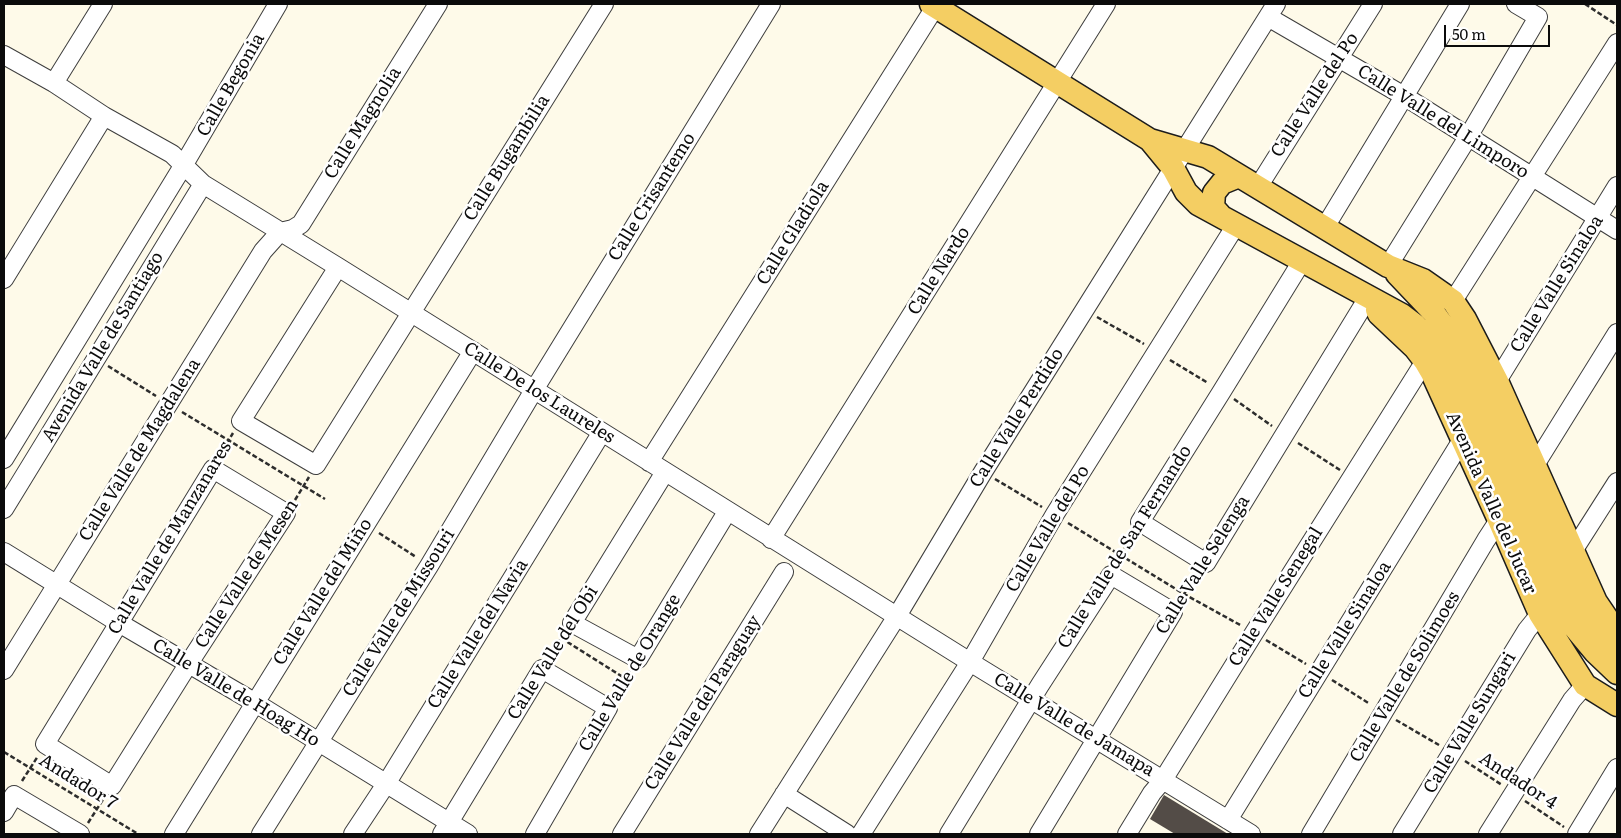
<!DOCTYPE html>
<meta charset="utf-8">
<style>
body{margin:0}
#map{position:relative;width:1621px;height:838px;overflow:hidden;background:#fefae9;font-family:Literata,serif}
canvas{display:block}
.frame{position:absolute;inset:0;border:5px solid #0b0b0b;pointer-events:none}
.scale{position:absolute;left:1444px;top:25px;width:106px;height:22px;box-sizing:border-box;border:2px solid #0b0b0b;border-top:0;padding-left:6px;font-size:15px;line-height:18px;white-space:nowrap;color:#0b0b0b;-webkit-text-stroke:4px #fff;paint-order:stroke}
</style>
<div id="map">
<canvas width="1621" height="838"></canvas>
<div class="frame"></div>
<div class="scale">50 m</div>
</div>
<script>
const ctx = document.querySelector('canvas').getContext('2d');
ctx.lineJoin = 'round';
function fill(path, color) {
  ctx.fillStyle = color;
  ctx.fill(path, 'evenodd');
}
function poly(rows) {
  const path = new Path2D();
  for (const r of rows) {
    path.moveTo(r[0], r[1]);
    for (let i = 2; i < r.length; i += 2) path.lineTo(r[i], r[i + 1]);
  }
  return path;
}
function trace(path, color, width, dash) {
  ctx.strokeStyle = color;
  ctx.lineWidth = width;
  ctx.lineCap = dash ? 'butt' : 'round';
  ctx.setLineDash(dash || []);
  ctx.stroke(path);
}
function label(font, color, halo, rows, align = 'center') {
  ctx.font = font + ' Literata,serif';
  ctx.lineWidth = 5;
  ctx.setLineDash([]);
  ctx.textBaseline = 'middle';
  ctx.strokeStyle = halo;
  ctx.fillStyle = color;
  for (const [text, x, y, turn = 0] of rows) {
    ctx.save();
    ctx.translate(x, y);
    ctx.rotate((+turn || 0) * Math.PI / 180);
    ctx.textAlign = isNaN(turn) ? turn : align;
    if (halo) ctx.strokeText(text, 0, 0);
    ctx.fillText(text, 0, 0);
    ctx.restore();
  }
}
fill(poly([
 [1164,795,1228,834,1175,834,1150,819]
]), '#534c47');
const minor = poly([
 [1268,17,1404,96,1617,230],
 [4,55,54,83,104,116,172,154,203,184,338,267,970,662,1251,834],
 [54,83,103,4],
 [1258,187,1373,4],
 [1325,227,1460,4],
 [1302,261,1222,391,1140,522,1206,563,1369,296],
 [1388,266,1468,137,1538,17,1516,4],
 [338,267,241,421,316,465,604,4],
 [4,279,104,116],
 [1453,301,1617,43],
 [1497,381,1617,186],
 [4,459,183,166,278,4],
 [649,462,937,4],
 [1535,465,1617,333],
 [213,469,286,513,189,663,112,786,45,744,213,469],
 [665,472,572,623,638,659,727,512],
 [4,509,203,184],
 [771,539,1106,4],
 [1573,551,1617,482],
 [4,552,119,623,254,702,468,834],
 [4,670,263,251,280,232,293,229,301,224,438,4],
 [784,794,847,834],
 [4,812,14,795,80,834],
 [1228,820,1462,440],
 [174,834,473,351],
 [261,834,429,566,534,390,771,4],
 [353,834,386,784,602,432],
 [442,834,542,669,608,708,535,834],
 [622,834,784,572],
 [759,834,897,616,983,472,1276,4],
 [861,834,970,662,1055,514,1236,225],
 [949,834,1040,685,1111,575,1173,612,1039,834],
 [1127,834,1152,793,1163,780,1254,633,1425,361],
 [1311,834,1486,540,1499,520],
 [1402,834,1527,630,1540,614],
 [1488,834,1572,700,1585,685],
 [1577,834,1617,768]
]);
const major = poly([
 [931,4,1150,140,1208,157,1388,266,1423,280,1453,301,1465,319,1497,381,1596,602,1617,633],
 [1150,140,1173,168,1186,192,1198,204,1402,315,1415,325,1440,352,1452,373,1491,463,1551,589,1570,622,1595,652,1617,673],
 [1221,216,1213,207,1214,193,1222,183,1239,176],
 [1397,274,1434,313,1460,349,1568,583,1586,614,1617,649],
 [1377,310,1379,314,1415,348,1425,361,1432,373,1499,520,1540,614,1585,685,1617,705]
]);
trace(minor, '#3e3e3e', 20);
trace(major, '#1c1c1c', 25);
trace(poly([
 [1585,4,1617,25],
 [1097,317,1144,344],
 [1170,360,1208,383],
 [108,366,156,396],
 [1234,399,1272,426],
 [182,412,325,499],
 [1298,443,1340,470],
 [219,456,233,433],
 [995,479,1042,507],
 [295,500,309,477],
 [1068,523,1184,594,1242,626],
 [379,533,416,557],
 [1117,562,1133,534],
 [1184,594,1196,576],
 [561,638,626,679],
 [1266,640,1306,664],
 [550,657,561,638],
 [1332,680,1370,704],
 [617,694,630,671],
 [1396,720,1439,745],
 [4,752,138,834],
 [1465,761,1502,785],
 [22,781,38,756],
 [1525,801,1564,827],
 [88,823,104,798]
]), '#2d2d2d', 2.5, [5, 2.5]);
trace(minor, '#fff', 18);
trace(major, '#f4ce63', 22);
label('18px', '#0b0b0b', '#fff', [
 ["Calle Begonia",231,85,-60],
 ["Calle Valle del Po",1315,95,-57],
 ["Calle Valle del Limporo",1443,122,32],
 ["Calle Magnolia",363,123,-58],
 ["Calle Bugambilia",507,158,-58],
 ["Calle Crisantemo",652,197,-58],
 ["Calle Gladiola",793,233,-58],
 ["Calle Nardo",939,271,-58],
 ["Calle Valle Sinaloa",1557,284,-58],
 ["Avenida Valle de Santiago",103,347,-59],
 ["Calle De los Laureles",539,393,32],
 ["Calle Valle Perdido",1017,418,-58],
 ["Calle Valle de Magdalena",140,450,-58],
 ["Avenida Valle del Jucar",1491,503,66],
 ["Calle Valle del Po",1048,529,-59],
 ["Calle Valle de Manzanares",170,538,-59],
 ["Calle Valle de San Fernando",1125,547,-58],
 ["Calle Valle Selenga",1203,565,-58],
 ["Calle Valle de Mesen",247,574,-57],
 ["Calle Valle del Miño",323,592,-58],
 ["Calle Valle Senegal",1276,597,-58],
 ["Calle Valle de Missouri",399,613,-58],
 ["Calle Valle Sinaloa",1345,630,-58],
 ["Calle Valle del Navia",478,634,-58],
 ["Calle Valle del Obi",553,653,-58],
 ["Calle Valle de Orange",630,673,-59],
 ["Calle Valle de Solimoes",1405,677,-59],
 ["Calle Valle de Hoag Ho",236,693,31],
 ["Calle Valle del Paraguay",703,703,-58],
 ["Calle Valle Sungari",1470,723,-59],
 ["Calle Valle de Jamapa",1074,725,31],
 ["Andador 4",1518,781,33],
 ["Andador 7",78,782,32]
]);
</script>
